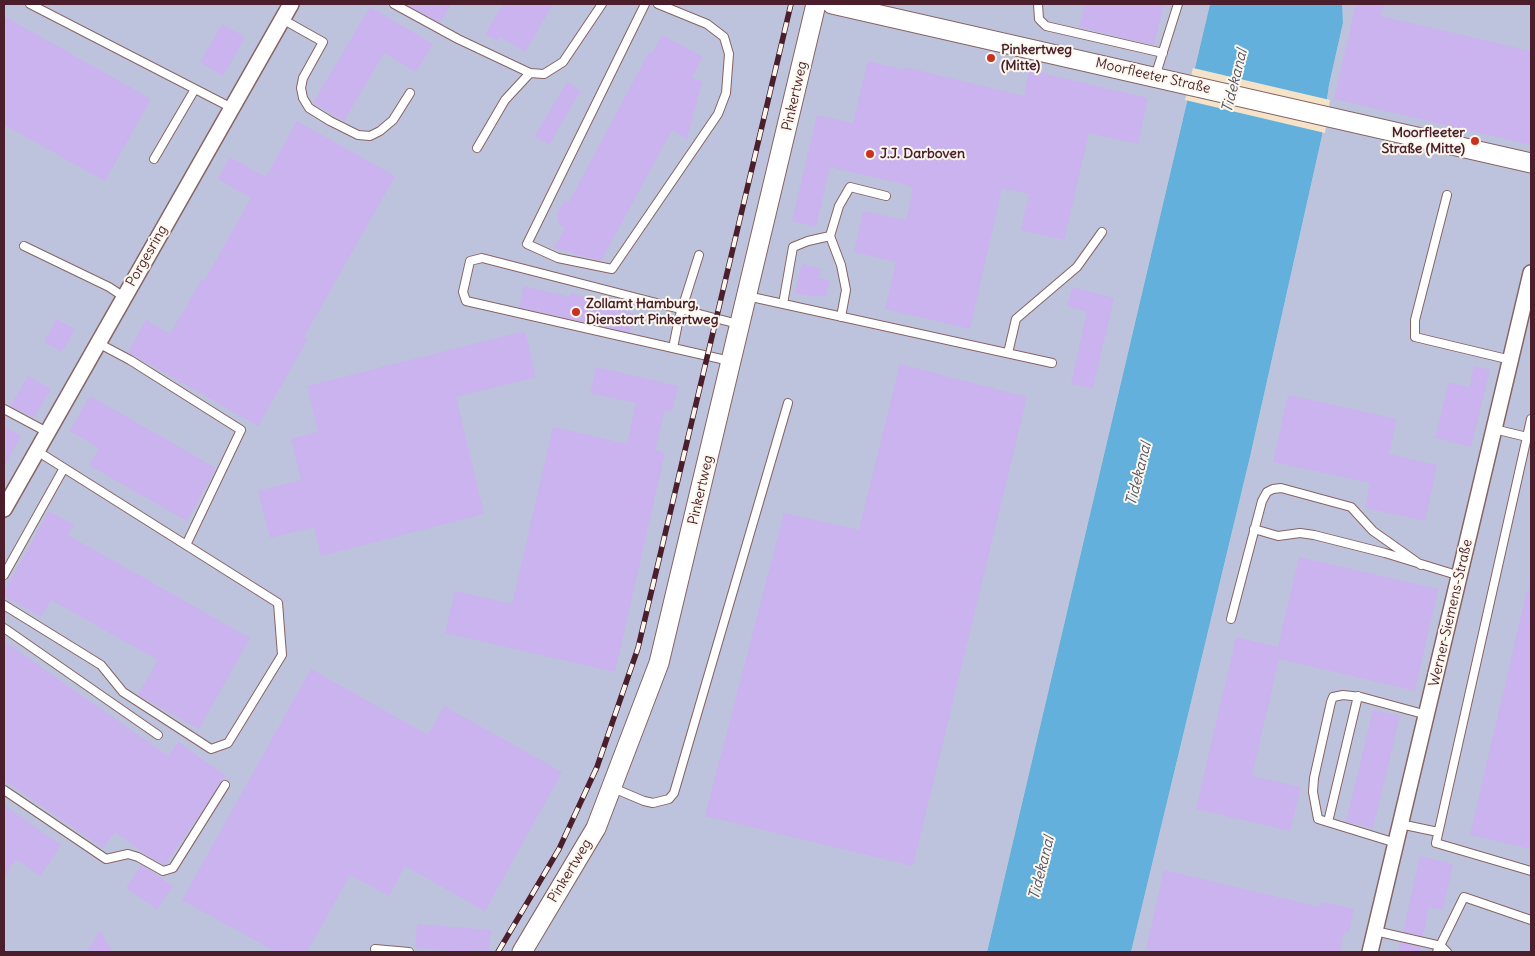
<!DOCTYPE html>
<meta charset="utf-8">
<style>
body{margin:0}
#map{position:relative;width:1535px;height:956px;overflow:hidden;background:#f5e3c9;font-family:Delius,sans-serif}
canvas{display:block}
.frame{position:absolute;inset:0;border:5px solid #4a1f2b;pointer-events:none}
</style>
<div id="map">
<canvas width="1535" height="956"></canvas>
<div class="frame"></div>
</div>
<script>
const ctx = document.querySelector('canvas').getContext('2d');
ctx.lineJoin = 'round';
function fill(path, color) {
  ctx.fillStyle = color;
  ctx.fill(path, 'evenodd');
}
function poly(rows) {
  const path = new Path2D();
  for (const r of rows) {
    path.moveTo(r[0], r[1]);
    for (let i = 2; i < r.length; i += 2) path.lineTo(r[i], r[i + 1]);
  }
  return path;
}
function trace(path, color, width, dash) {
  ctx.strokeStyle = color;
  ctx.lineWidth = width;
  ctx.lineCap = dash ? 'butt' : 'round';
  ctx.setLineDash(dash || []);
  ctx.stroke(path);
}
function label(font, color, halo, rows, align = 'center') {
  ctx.font = font + ' Delius,sans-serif';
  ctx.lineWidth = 4;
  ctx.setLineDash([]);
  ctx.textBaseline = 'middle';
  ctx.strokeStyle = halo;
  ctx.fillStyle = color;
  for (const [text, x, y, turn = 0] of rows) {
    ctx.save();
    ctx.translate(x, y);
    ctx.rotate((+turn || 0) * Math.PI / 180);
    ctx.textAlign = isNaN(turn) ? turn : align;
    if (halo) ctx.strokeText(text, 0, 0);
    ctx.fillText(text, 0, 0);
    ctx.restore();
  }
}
fill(poly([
 [4,4,1210,4,987,952,4,952],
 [1531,4,1531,952,1131,952,1250,457,1322,136,1329,85,1343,23,1341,5]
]), '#bec3dd');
fill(poly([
 [1210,4,1342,4,1343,23,1329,85,1322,136,1250,457,1131,952,987,952]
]), '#62b0db');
fill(poly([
 [1193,68,1330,100,1325,133,1185,100]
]), '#f5e3c9');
fill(poly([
 [405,4,451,4,440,23],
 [503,4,553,4,525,52,500,37,498,41,485,34],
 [1085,4,1164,4,1154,45,1079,27],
 [1356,4,1384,4,1381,16,1531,51,1531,145,1334,99],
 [370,7,433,44,416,72,384,53,344,121,313,103],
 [4,16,151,99,105,181,4,125],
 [222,24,245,37,223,76,200,62],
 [662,35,703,57,692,77,702,82,687,139,672,130,601,261,554,248,565,228,559,225,557,214,564,200,569,202,649,52,652,54],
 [868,61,904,70,905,67,1024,96,1029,70,1148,98,1138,144,1089,133,1064,240,1021,230,1029,194,1002,188,970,329,885,309,896,262,854,252,863,211,906,220,913,190,907,185,830,167,816,227,792,221,817,115,853,123],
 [567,82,581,90,549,145,535,136],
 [297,121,395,176,304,337,308,339,258,426,128,352,146,320,170,334,202,279,205,280,251,198,218,179,230,157,266,177],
 [802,264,821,269,819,278,830,281,826,297,815,295,814,297,795,293],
 [524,286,570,297,571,293,590,298,589,302,635,314,630,333,519,307],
 [1072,287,1114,298,1093,388,1071,384,1087,312,1067,306],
 [57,319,75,329,62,352,44,342],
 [525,331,536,377,456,397,484,514,321,556,314,527,270,538,258,491,301,480,291,439,318,432,307,386],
 [900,364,1027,397,913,866,705,816,784,513,859,530],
 [1474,366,1490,370,1471,447,1435,438,1449,382,1469,387],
 [596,367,678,386,672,412,665,410,655,450,665,453,615,672,445,633,455,591,512,604,553,427,627,444,636,403,590,393],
 [28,376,51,389,34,418,10,406],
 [1288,395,1397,419,1389,454,1437,465,1425,521,1365,508,1370,483,1273,462],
 [90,396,216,468,187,521,89,465,99,448,70,431],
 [4,426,21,436,4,467],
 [49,511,74,525,68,535,250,638,199,729,138,695,158,660,51,600,41,617,4,596,4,592],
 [1299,557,1438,589,1415,691,1279,659,1252,776,1301,787,1290,831,1196,809,1236,637,1278,647],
 [1527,590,1531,591,1531,849,1470,835],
 [4,641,168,756,178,742,226,776,165,865,148,856,115,832,103,848,4,780],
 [311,669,428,735,444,706,562,772,485,911,405,866,389,896,350,875,307,952,276,952,182,900],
 [1373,710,1400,716,1373,828,1346,822],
 [4,805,61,845,40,876,16,859,4,877],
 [1420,856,1453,864,1443,910,1429,907,1423,936,1403,932],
 [142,865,173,886,157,909,126,888],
 [1164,870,1320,907,1322,902,1354,909,1349,933,1344,932,1340,952,1162,952,1146,949],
 [417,924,491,930,489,951,473,950,473,952,470,952,415,948],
 [100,931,113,952,87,952],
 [1400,942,1420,947,1419,952,1398,952]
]), '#cab3ee');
const service = poly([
 [30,4,232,108],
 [394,4,458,39,530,73,544,74,563,62,602,4],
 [645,4,527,244,558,258,612,269,718,114,726,93,729,54,724,37,707,24,658,4],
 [1038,4,1039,19,1046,26,1163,53],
 [282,19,323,42,303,78,301,88,303,98,309,108,330,121,358,135,370,136,380,131,393,120,410,93],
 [1155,77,1178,4],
 [477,148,505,100,530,73],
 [154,159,195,89],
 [1447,195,1415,320,1415,337,1511,360],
 [24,246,109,287,124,297],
 [747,296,1052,363],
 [783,304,793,247,808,241,830,236],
 [841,317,846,290,841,265,830,236,839,206,850,187,886,196],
 [98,343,130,360,241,430,186,545],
 [673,348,679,318,699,255],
 [1008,353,1016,319,1077,267,1102,232],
 [730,361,466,301,463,292,470,261,482,258,738,324],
 [4,409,47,432],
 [1531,419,1436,843,1531,871],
 [1494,429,1527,437],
 [1254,529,1278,536,1300,533,1314,535,1385,553,1460,576],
 [4,575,64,468],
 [4,605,101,665,123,692,211,749,228,743,282,655,278,603,37,451],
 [1231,619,1262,501,1267,492,1273,489,1281,488,1351,507,1373,531,1421,565],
 [4,628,158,735],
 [613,788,644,801,653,803,669,799,674,793,788,403],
 [4,790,106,859,128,854,138,857,163,871,173,868,225,785],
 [1328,822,1358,696],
 [1400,824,1438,832],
 [1396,843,1318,819,1313,792,1314,778,1331,702,1333,697,1343,695,1361,697,1427,715],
 [1375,931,1441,946,1447,952],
 [375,949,409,952],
 [1437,952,1464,897,1531,920]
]);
const minor = poly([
 [4,509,291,4],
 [1370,952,1531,273]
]);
const tertiary = poly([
 [832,4,1531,163],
 [522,952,596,828,659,663,816,4]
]);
trace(service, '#866462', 10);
trace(minor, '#866462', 18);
trace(tertiary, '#866462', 21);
trace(service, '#fff', 8);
trace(minor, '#fff', 15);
trace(tertiary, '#fff', 19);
const rail = poly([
 [498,952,559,849,597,767,638,648,791,4]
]);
trace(rail, '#4a1f2b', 5.5);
trace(rail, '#fbf7ec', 4, [11]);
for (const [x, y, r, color] of [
 [991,58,5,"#c8321e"],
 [1475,141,5,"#c8321e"],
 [870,154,5,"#c8321e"],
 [576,312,5,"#c8321e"]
]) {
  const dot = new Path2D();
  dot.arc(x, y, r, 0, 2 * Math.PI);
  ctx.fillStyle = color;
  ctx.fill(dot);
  trace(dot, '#fbf7ec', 2);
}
label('bold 14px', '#4a1f2b', '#fbf7ec', [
 ["Pinkertweg",1001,50],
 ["(Mitte)",1001,66],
 ["Moorfleeter",1465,133,"right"],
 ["Straße (Mitte)",1465,149,"right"],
 ["J.J. Darboven",880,154],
 ["Zollamt Hamburg,",586,304],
 ["Dienstort Pinkertweg",586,320]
], 'left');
label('14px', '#4a1f2b', '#fbf7ec', [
 ["Moorfleeter Straße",1153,76,13],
 ["Pinkertweg",795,96,-77],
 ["Porgesring",147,256,-60],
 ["Pinkertweg",701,490,-77],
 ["Werner-Siemens-Straße",1451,613,-77],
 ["Pinkertweg",570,871,-59]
]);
label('italic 15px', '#525269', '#fbf7ec', [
 ["Tidekanal",1235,81,-76],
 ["Tidekanal",1139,474,-76],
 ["Tidekanal",1042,868,-76]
]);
</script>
